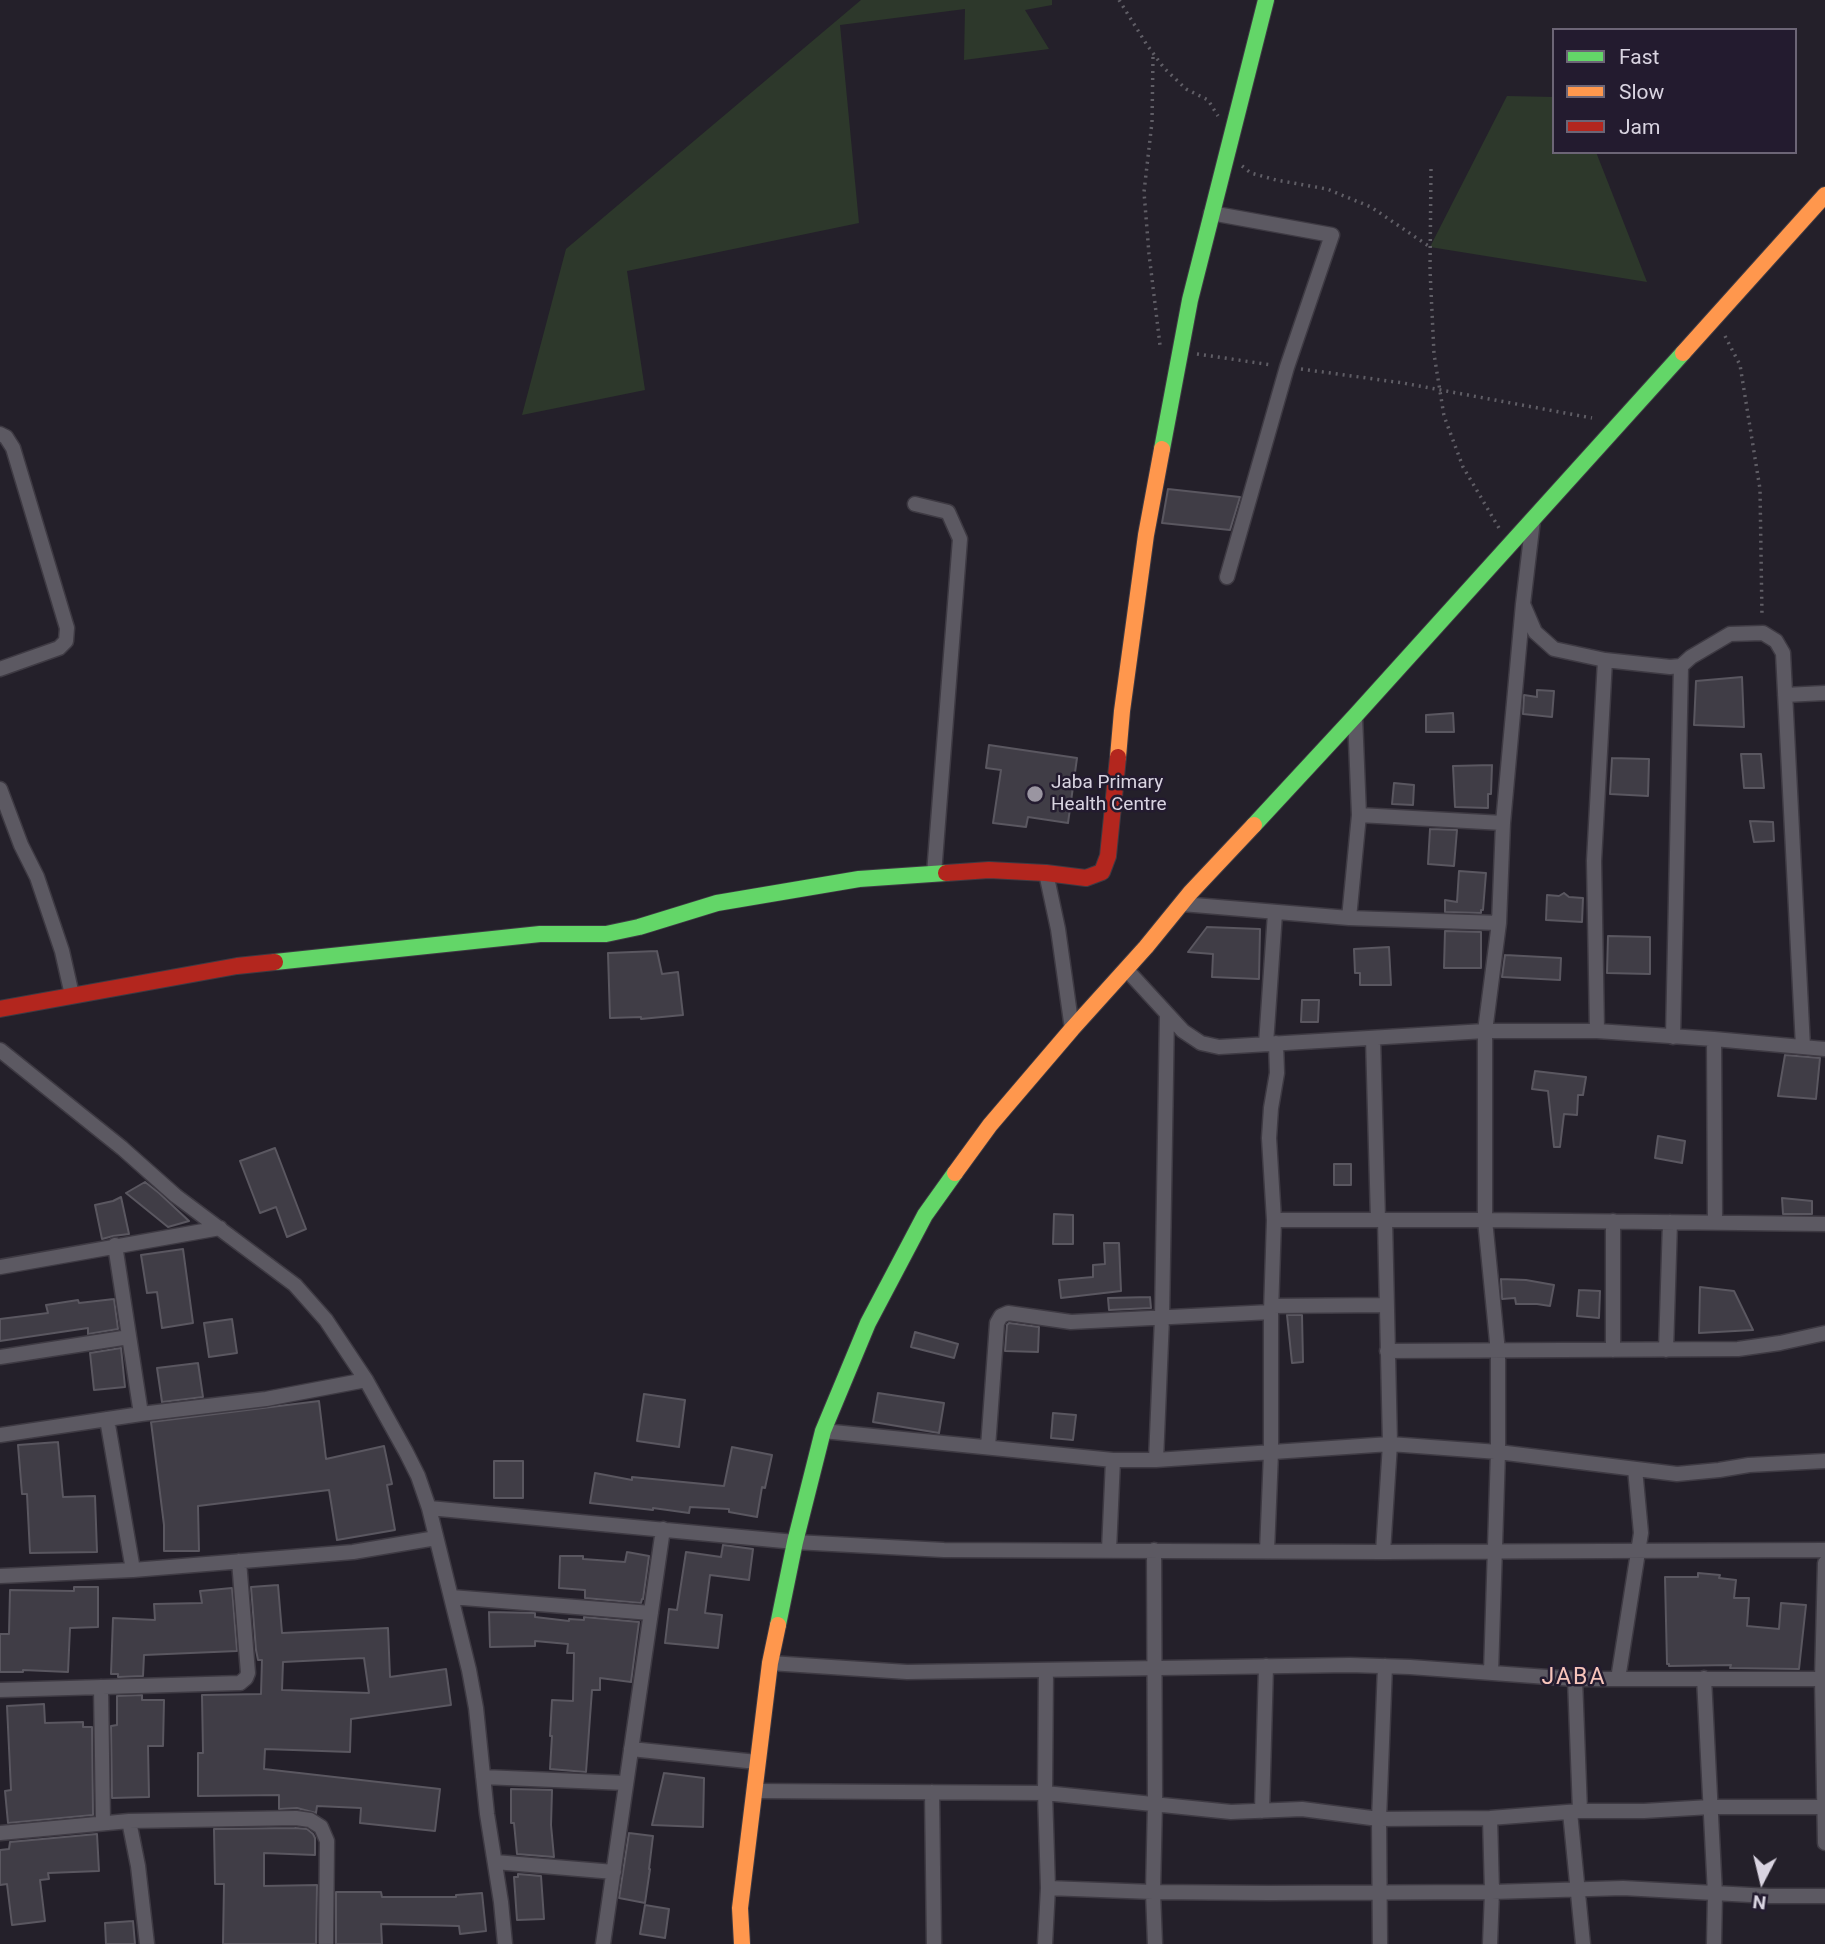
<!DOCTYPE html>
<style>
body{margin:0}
#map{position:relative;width:1825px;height:1944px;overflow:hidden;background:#24202a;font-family:Roboto,sans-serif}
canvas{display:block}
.legend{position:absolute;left:1552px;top:28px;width:245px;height:126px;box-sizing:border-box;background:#231b2f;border:2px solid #6c6576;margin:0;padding:9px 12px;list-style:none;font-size:21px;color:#d9d4e1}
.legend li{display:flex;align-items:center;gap:14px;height:35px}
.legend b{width:35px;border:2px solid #6c6576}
.north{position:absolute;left:1727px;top:1846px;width:70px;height:70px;-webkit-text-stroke:5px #231b2f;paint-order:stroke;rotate:187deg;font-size:19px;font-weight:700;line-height:28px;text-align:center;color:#d9d4e1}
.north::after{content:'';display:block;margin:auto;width:24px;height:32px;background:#d9d4e1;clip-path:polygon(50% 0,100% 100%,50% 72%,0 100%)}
</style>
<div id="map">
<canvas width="1825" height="1944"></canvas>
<ul class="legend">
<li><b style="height:9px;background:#63d668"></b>Fast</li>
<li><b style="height:9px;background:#ff974d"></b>Slow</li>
<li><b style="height:9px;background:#b3261e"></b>Jam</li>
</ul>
<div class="north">N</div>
</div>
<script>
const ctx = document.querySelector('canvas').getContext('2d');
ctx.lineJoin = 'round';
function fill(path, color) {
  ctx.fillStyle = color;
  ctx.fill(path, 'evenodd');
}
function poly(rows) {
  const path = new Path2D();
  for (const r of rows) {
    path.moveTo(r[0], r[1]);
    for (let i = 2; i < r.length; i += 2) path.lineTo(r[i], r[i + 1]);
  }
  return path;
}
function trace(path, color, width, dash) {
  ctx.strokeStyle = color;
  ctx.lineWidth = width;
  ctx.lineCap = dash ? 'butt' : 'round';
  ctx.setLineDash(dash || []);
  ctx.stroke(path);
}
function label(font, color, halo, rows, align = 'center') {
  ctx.font = font + ' Roboto,sans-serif';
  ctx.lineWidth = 5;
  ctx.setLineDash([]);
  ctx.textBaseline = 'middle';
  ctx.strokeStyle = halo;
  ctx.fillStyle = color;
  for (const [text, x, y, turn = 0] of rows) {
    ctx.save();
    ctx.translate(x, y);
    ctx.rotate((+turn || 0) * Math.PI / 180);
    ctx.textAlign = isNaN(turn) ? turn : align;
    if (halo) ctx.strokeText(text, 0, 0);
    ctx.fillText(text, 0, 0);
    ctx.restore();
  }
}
fill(poly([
 [861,0,1052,0,1052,5,1025,10,1049,49,964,60,965,9,840,25,859,223,627,271,645,390,522,415,566,249],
 [1507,96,1554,97,1554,152,1596,152,1647,282,1430,247]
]), '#2d382b');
const building = poly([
 [1168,489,1240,497,1230,530,1162,523,1168,489],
 [1742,677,1744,727,1694,725,1696,681,1742,677],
 [1537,690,1554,691,1552,717,1523,714,1524,695,1537,697,1537,690],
 [1453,713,1454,732,1426,732,1426,715,1453,713],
 [989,745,1077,758,1068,823,1028,817,1026,827,993,823,1001,770,986,768,989,745],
 [1741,754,1761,754,1764,788,1744,788,1741,754],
 [1612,758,1649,759,1648,796,1610,794,1612,758],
 [1492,765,1491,794,1488,794,1488,808,1455,807,1453,766,1492,765],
 [1394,783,1414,785,1413,805,1392,804,1394,783],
 [1750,821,1773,822,1774,841,1754,842,1750,821],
 [1430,829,1457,830,1454,866,1428,864,1430,829],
 [1459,871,1486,873,1483,910,1481,910,1481,913,1445,912,1445,900,1457,902,1459,871],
 [1564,893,1569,897,1583,898,1582,922,1546,920,1547,895,1559,896,1564,893],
 [1207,927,1260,929,1259,979,1212,977,1213,954,1188,952,1207,927],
 [1445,931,1481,932,1481,968,1444,968,1445,931],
 [1608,936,1650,937,1650,974,1607,973,1608,936],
 [1389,947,1391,985,1360,985,1360,973,1355,973,1354,949,1389,947],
 [657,951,662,974,678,972,683,1015,641,1019,641,1017,610,1018,608,953,657,951],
 [1505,955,1561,958,1560,980,1502,977,1505,955],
 [1302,1000,1319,1000,1318,1022,1301,1022,1302,1000],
 [1785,1055,1820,1058,1816,1099,1778,1096,1785,1055],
 [1535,1071,1586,1077,1583,1095,1578,1095,1577,1115,1564,1114,1560,1147,1554,1147,1548,1091,1532,1089,1535,1071],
 [1658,1136,1685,1141,1682,1163,1655,1158,1658,1136],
 [275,1148,306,1229,287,1237,276,1207,260,1213,240,1161,275,1148],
 [1334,1164,1351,1164,1351,1185,1334,1185,1334,1164],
 [145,1182,159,1193,189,1221,168,1227,126,1193,145,1182],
 [121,1197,129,1234,113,1236,102,1239,95,1205,113,1201,121,1197],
 [1782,1198,1812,1201,1812,1214,1783,1214,1782,1198],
 [1054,1214,1073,1215,1073,1244,1053,1244,1054,1214],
 [1104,1243,1119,1243,1121,1291,1061,1298,1059,1280,1093,1277,1093,1265,1105,1264,1104,1243],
 [183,1249,193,1323,162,1328,157,1292,147,1293,141,1255,183,1249],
 [1501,1279,1526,1280,1554,1285,1550,1306,1537,1304,1516,1304,1515,1298,1502,1299,1501,1279],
 [1700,1287,1734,1291,1753,1330,1699,1333,1700,1287],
 [1579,1290,1600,1291,1599,1318,1577,1316,1579,1290],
 [1150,1297,1151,1308,1109,1310,1108,1298,1150,1297],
 [114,1299,118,1329,88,1334,88,1328,0,1341,0,1319,48,1313,46,1305,78,1300,79,1303,114,1299],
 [1287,1315,1302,1315,1303,1362,1292,1363,1287,1315],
 [232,1319,237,1353,209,1357,204,1323,232,1319],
 [1009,1323,1039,1327,1038,1352,1005,1351,1007,1325,1009,1323],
 [915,1332,958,1344,954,1358,911,1347,915,1332],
 [121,1348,125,1387,94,1390,90,1353,121,1348],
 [198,1363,203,1397,162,1402,157,1368,198,1363],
 [878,1393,944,1403,939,1433,873,1422,878,1393],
 [644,1394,685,1400,679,1447,637,1441,644,1394],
 [319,1401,326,1459,384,1446,392,1484,387,1485,395,1530,337,1540,329,1490,198,1506,199,1551,164,1551,164,1525,151,1422,319,1401],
 [1053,1413,1076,1415,1073,1440,1051,1438,1053,1413],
 [58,1442,63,1497,95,1496,97,1552,30,1553,27,1494,22,1494,18,1445,58,1442],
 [732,1447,772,1455,765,1488,762,1487,757,1517,729,1512,729,1509,690,1507,689,1513,653,1508,653,1510,590,1503,595,1473,632,1480,632,1477,724,1486,732,1447],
 [494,1461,523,1461,523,1498,494,1498,494,1461],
 [723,1545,753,1549,749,1580,710,1575,705,1613,722,1615,718,1648,665,1643,669,1609,677,1610,686,1552,721,1557,723,1545],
 [627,1552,649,1556,643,1599,642,1599,641,1603,585,1598,585,1590,559,1588,560,1556,583,1556,583,1559,625,1562,627,1552],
 [1698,1573,1720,1575,1719,1578,1736,1580,1734,1598,1749,1598,1747,1626,1779,1629,1781,1603,1806,1605,1799,1669,1730,1668,1731,1665,1669,1666,1669,1664,1667,1664,1665,1577,1698,1577,1698,1573],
 [278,1585,282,1633,388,1628,390,1677,446,1669,451,1705,351,1719,350,1752,265,1749,264,1769,440,1789,435,1831,360,1823,361,1808,317,1806,316,1813,297,1808,279,1809,279,1795,198,1796,198,1753,203,1753,202,1695,261,1694,262,1660,258,1660,256,1650,251,1587,278,1585],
 [364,1658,369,1693,282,1690,283,1662,364,1658],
 [74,1587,98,1587,98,1627,70,1628,68,1672,23,1670,23,1672,0,1672,0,1634,9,1634,10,1590,74,1591,74,1587],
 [232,1588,237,1651,144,1655,143,1676,118,1677,118,1674,111,1674,113,1618,155,1620,154,1604,202,1603,200,1591,232,1588],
 [489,1612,535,1613,535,1617,569,1621,569,1619,584,1620,584,1617,639,1622,631,1682,600,1678,600,1690,592,1690,586,1772,550,1769,552,1736,550,1736,552,1700,573,1701,574,1653,567,1653,568,1644,535,1641,535,1646,490,1647,489,1612],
 [142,1695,142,1700,164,1700,163,1746,148,1746,149,1797,112,1798,111,1726,117,1725,117,1696,142,1695],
 [44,1704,45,1723,83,1722,83,1727,92,1727,93,1815,8,1823,5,1791,11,1790,7,1706,44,1704],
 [664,1773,704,1778,703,1827,652,1825,664,1773],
 [511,1789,552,1790,551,1825,554,1857,517,1854,514,1823,511,1823,511,1789],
 [295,1828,307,1829,313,1834,315,1838,315,1855,264,1853,264,1886,317,1885,316,1944,223,1944,224,1884,215,1884,214,1829,295,1828],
 [629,1833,653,1836,649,1869,650,1869,645,1903,619,1898,629,1833],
 [97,1834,99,1871,48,1873,49,1879,40,1880,45,1921,12,1925,7,1884,0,1885,0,1850,9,1849,10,1842,97,1834],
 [518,1874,541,1876,544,1919,517,1920,514,1877,518,1877,518,1874],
 [336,1892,381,1892,382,1897,456,1897,456,1895,482,1893,486,1931,460,1934,459,1926,381,1924,382,1944,336,1944,336,1892],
 [645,1905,669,1909,665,1938,640,1934,645,1905],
 [133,1921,135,1944,106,1944,105,1923,133,1921]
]);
fill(building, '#403d46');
trace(building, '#5a5760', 2);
const street = poly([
 [1211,213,1332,235,1287,367,1227,577],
 [0,434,6,437,13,448,67,628,66,641,59,648,0,669],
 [915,504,948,512,960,539,934,874],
 [1533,520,1523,604,1535,632,1554,649,1605,660,1670,667,1681,666,1691,657,1730,634,1763,633,1776,641,1783,653,1803,1047],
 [1785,695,1825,693],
 [1355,716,1359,815,1349,918,1499,923],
 [0,789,21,845,37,877,62,951,72,995],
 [1359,815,1503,823],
 [1046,873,1058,929,1072,1029],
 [1182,904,1349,918],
 [1126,969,1183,1031,1201,1043,1219,1047,1485,1031,1597,1031,1714,1039,1825,1049],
 [1597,1031,1594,861,1605,660],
 [1673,1037,1681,666],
 [1373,1038,1378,1220],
 [1714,1039,1715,1222],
 [1266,1044,1275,913],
 [0,1050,122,1148,176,1196,295,1285,326,1320,366,1380,406,1452,418,1476,429,1508,469,1670,476,1708,487,1814,501,1902,505,1944],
 [1274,1220,1485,1220,1825,1224],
 [1613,1221,1613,1350],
 [115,1245,141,1414],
 [0,1267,220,1228],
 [1271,1306,1386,1305],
 [1666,1350,1670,1222],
 [1387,1351,1738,1349,1780,1343,1825,1333],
 [0,1357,129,1337],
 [107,1419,133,1570],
 [823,1431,1113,1460,1156,1460,1390,1444,1498,1452,1677,1474,1719,1470,1749,1465,1825,1461],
 [0,1435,141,1414,266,1399,366,1380],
 [988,1447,997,1323,1001,1316,1008,1313,1071,1322,1271,1312],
 [1156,1460,1162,1318,1167,1014],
 [429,1508,795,1542,944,1550,1383,1552,1825,1550],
 [1109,1550,1113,1460],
 [1154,1550,1155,1803,1153,1892,1155,1944],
 [1267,1551,1271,1453,1271,1312,1274,1220,1269,1138,1271,1108,1277,1073,1276,1043],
 [1383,1552,1390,1444,1385,1220],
 [1825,1563,1822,1679,1825,1843],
 [0,1576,133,1570,353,1552,436,1538],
 [451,1597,651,1613],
 [770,1663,907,1672,1350,1665,1410,1667,1575,1679,1825,1679],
 [1491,1673,1498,1452,1498,1352,1485,1220,1485,1031,1499,923,1503,823,1523,604],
 [1704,1678,1715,1894,1714,1944],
 [1575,1679,1580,1811],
 [1618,1679,1641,1533,1635,1469],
 [101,1687,103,1823],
 [0,1690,240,1683,246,1678,248,1673,239,1561],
 [631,1749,757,1762],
 [483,1777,626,1783],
 [754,1791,1045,1793,1231,1812,1302,1809,1379,1819,1490,1818,1580,1811,1644,1811,1710,1807,1825,1807],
 [932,1792,934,1944],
 [1262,1811,1266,1666],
 [1570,1812,1583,1944],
 [1490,1818,1492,1892,1490,1944],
 [129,1821,296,1818,310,1820,321,1827,327,1841,326,1944],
 [0,1833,129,1821,138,1866,147,1944],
 [495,1862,614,1872],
 [1048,1888,1153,1892,1269,1893,1492,1892,1623,1888,1769,1896,1825,1896],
 [603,1944,663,1529],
 [1045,1944,1048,1888,1045,1793,1046,1671],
 [1380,1944,1379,1819,1385,1666]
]);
const fast = poly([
 [1162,449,1190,300,1266,0],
 [1254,825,1355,716,1683,353],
 [275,962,540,934,606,934,639,927,717,903,859,879,946,873],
 [778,1625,795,1542,823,1431,868,1323,925,1215,955,1173]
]);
const slow = poly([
 [1683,353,1825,195],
 [1118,757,1122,711,1146,535,1162,449],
 [955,1173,990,1125,1072,1029,1146,947,1190,893,1254,825],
 [742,1944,740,1908,770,1663,778,1625]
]);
const jam = poly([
 [946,873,989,870,1046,873,1086,878,1102,872,1108,856,1118,757],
 [0,1009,237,966,275,962]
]);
trace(street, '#3e3a43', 17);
trace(fast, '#3e3a43', 18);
trace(slow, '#3e3a43', 18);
trace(jam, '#3e3a43', 18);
trace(poly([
 [1119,0,1147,45,1164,68,1186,89,1208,100,1218,116],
 [1153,57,1152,122,1144,192,1149,254,1160,345],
 [1242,166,1251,173,1276,180,1327,189,1371,207,1430,247],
 [1431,169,1430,270,1434,354,1444,416,1463,467,1499,528],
 [1725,336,1740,365,1760,489,1762,617],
 [1197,354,1272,365],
 [1301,369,1403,383,1592,418]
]), '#605e66', 3.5, [2, 5]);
trace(street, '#5c5962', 14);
trace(fast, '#63d668', 16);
trace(slow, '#ff974d', 16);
trace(jam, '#b3261e', 16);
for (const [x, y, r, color] of [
 [1035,794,9,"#9a95a1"]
]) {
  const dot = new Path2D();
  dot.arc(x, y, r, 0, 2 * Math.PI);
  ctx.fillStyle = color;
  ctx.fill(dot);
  trace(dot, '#231b2f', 2.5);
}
label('19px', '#d9d4e1', '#231b2f', [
 ["Jaba Primary",1051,783],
 ["Health Centre",1051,805]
], 'left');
ctx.letterSpacing = '2px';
label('23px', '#f7c4ba', '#231b2f', [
 ["JABA",1574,1678]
]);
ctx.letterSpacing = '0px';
</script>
